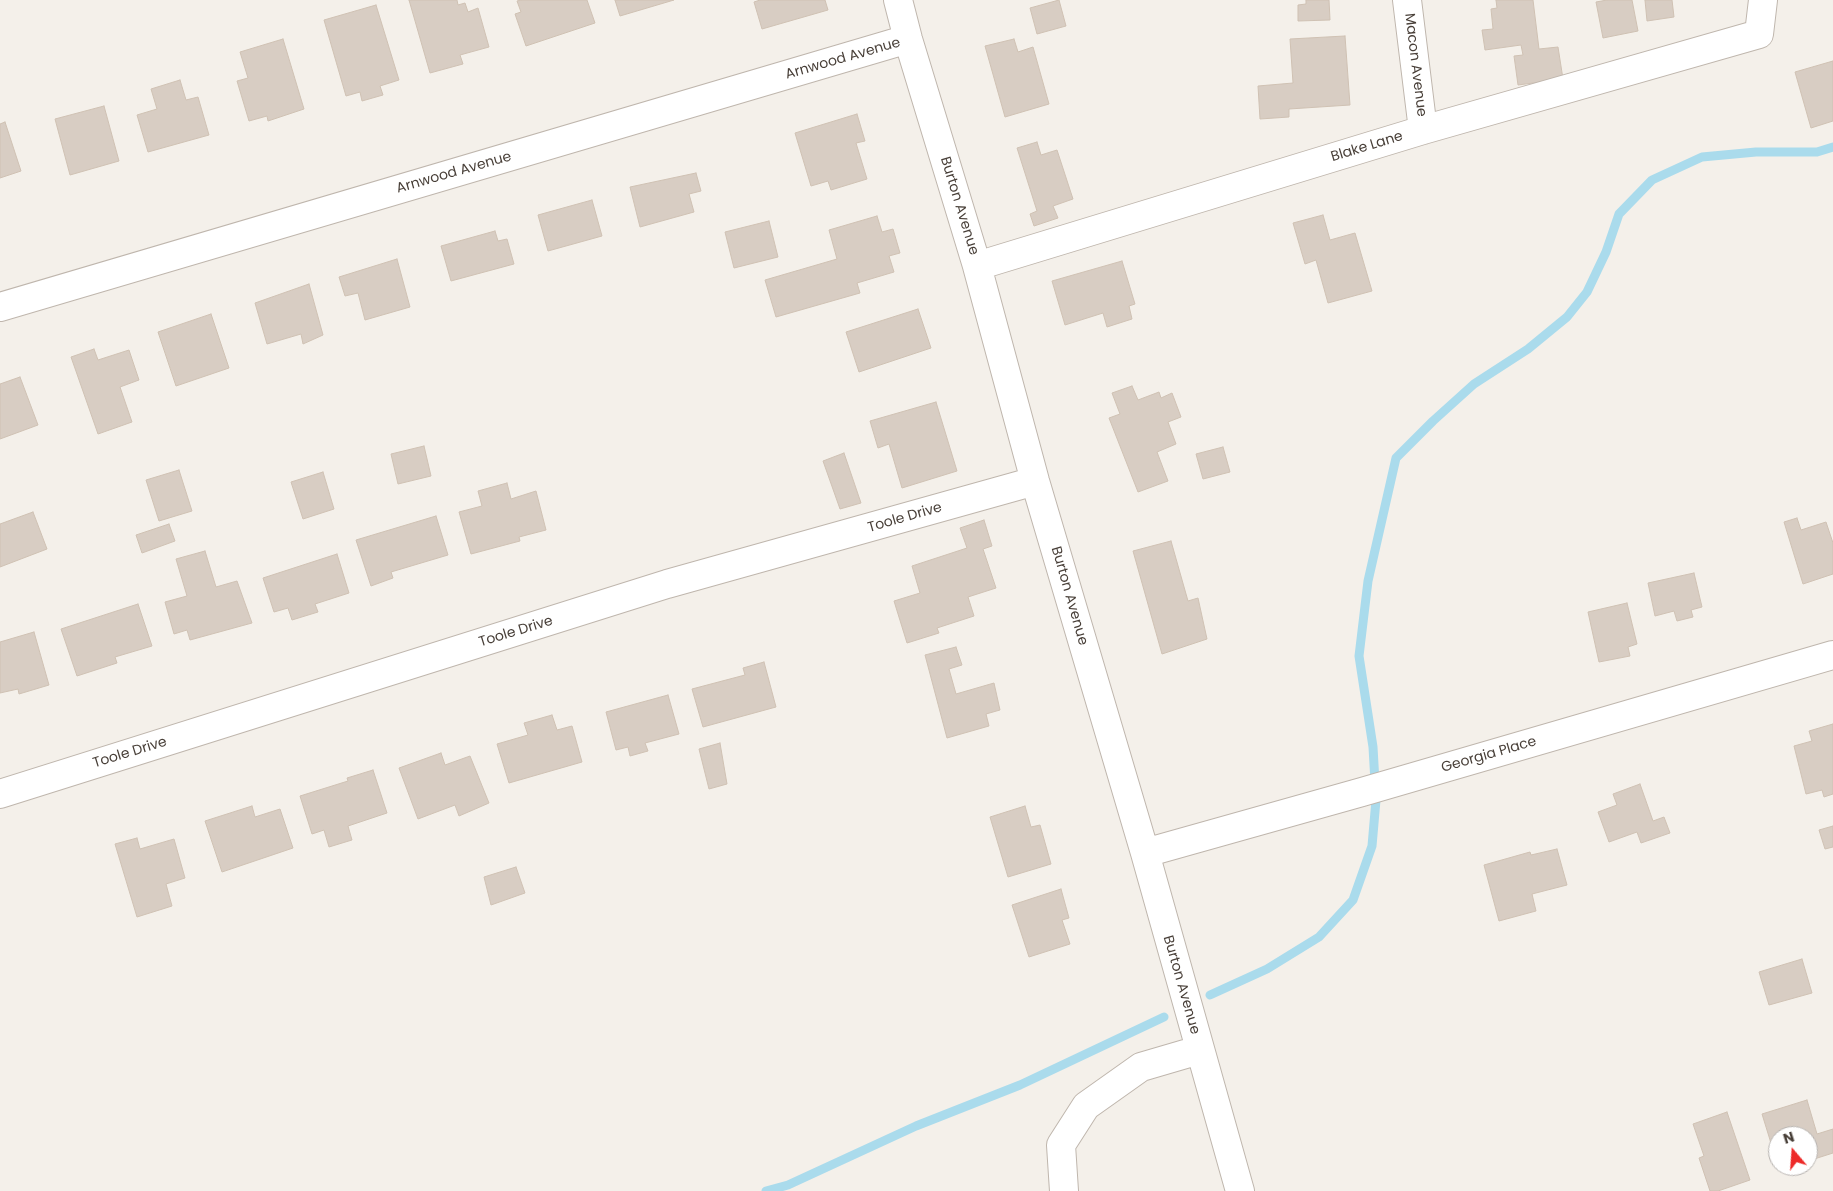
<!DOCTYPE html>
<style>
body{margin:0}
#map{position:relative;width:1833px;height:1191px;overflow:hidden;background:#f4f0ea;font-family:Poppins,sans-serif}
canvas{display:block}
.north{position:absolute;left:1768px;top:1126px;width:50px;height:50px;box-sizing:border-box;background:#fff;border:1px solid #b6b2af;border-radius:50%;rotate:342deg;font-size:14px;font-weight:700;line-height:20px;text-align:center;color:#483f38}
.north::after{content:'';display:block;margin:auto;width:18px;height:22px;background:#ed2a28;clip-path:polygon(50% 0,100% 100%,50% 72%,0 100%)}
</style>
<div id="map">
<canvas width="1833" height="1191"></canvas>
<div class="north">N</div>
</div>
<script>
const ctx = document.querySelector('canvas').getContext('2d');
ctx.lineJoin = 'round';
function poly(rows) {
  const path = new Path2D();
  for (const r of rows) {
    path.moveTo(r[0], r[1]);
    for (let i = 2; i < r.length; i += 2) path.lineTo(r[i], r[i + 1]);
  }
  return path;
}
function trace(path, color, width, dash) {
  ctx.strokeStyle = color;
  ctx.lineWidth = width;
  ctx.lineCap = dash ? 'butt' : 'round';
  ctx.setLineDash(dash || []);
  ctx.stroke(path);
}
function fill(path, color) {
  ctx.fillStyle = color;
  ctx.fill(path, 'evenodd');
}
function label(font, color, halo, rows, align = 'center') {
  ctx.font = font + ' Poppins,sans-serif';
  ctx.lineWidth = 5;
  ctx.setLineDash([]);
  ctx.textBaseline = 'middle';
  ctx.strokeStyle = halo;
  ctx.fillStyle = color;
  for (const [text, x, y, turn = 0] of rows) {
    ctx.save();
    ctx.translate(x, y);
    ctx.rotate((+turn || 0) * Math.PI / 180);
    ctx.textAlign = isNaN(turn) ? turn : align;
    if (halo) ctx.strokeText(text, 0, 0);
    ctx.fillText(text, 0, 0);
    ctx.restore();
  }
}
trace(poly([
 [1210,995,1267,969,1319,937,1353,900,1372,846,1376,800,1373,747,1359,656,1368,581,1396,458,1433,421,1474,384,1528,349,1567,317,1587,292,1606,252,1619,214,1652,180,1702,157,1756,152,1817,152,1833,147],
 [766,1191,788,1185,916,1126,1020,1085,1164,1017]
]), '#aadbec', 9);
const building = poly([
 [409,0,457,0,458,5,465,3,468,12,478,8,489,47,460,55,463,64,430,73,409,0],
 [521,0,587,0,595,23,526,46,515,14,521,12,517,1,521,0],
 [615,0,674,0,620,16,615,0],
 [760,0,825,0,828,10,762,29,754,2,760,0],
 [1059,0,1066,26,1037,34,1030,8,1059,0],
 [1306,0,1329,0,1330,20,1298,21,1298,5,1306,4,1306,0],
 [1496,0,1533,0,1539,49,1558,47,1563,79,1518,85,1514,56,1523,55,1521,45,1485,50,1482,30,1493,29,1491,9,1497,8,1496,0],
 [1607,0,1632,0,1638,31,1603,38,1596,2,1607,0],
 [1645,0,1672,0,1674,17,1647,21,1645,0],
 [376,5,399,80,380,86,383,95,362,101,360,92,346,96,324,20,376,5],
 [1345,36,1350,105,1289,109,1289,117,1260,119,1258,86,1293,83,1290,39,1345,36],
 [283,39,304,109,268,121,267,116,249,121,237,81,248,78,240,52,283,39],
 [1014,39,1018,52,1033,47,1049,104,1005,117,985,46,1014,39],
 [1833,61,1833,121,1811,128,1795,72,1833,61],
 [180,80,186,100,198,97,209,135,148,152,137,115,157,109,151,89,180,80],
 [104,106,119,161,70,175,55,119,104,106],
 [857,114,865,141,856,143,867,179,831,190,828,181,811,186,795,133,857,114],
 [5,122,21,171,0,178,0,124,5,122],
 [1037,142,1041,155,1057,150,1073,199,1053,206,1058,218,1034,226,1030,214,1037,211,1017,148,1037,142],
 [696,173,701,191,689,194,694,212,640,227,630,187,696,173],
 [592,200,602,236,548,251,538,215,592,200],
 [1323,215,1330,240,1355,233,1372,291,1328,303,1316,260,1305,264,1293,223,1323,215],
 [877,216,882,232,893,229,900,253,889,256,894,272,857,283,860,293,776,317,765,280,837,259,829,230,877,216],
 [769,221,778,257,734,268,725,232,769,221],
 [495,231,498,241,507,239,514,264,451,281,441,246,495,231],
 [397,259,410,307,365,320,358,293,345,296,339,277,397,259],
 [1122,261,1135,304,1129,306,1132,319,1107,327,1103,313,1065,325,1052,281,1122,261],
 [309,284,323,335,303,344,301,334,267,344,255,303,309,284],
 [918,309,931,348,859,372,846,332,918,309],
 [211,314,229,368,176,386,158,332,211,314],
 [94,349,98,360,129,350,139,380,120,387,132,422,98,434,71,357,94,349],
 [20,377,38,425,0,439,0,384,20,377],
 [1132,386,1138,400,1159,392,1161,398,1172,393,1181,417,1168,422,1176,444,1157,452,1168,481,1138,492,1109,418,1120,414,1112,393,1132,386],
 [936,402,957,471,902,488,889,444,878,448,870,421,936,402],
 [424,446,431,476,398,484,391,454,424,446],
 [1223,447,1230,472,1203,479,1196,454,1223,447],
 [844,453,861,503,840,509,823,461,844,453],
 [179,470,192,511,159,521,146,480,179,470],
 [323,472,334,509,303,519,291,482,323,472],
 [507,483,511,499,536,491,546,530,519,537,520,541,471,554,459,512,482,506,478,491,507,483],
 [33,512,47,549,0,567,0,524,33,512],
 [436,516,448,555,391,572,393,578,371,586,356,540,436,516],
 [1797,518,1801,530,1826,522,1833,543,1833,574,1803,584,1784,522,1797,518],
 [984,520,992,546,983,549,996,588,968,597,974,616,937,628,939,633,907,643,894,601,920,593,912,566,967,548,960,528,984,520],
 [169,524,175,541,142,553,136,535,169,524],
 [1171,541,1188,601,1198,598,1207,639,1162,654,1133,551,1171,541],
 [205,551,216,587,237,581,252,623,190,640,187,630,174,634,165,602,187,596,176,559,205,551],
 [337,554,349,593,315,604,318,612,292,620,288,608,274,612,263,578,337,554],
 [1694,573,1702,607,1691,610,1693,617,1677,621,1674,611,1655,616,1648,583,1694,573],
 [1627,603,1637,644,1628,647,1630,656,1599,662,1588,612,1627,603],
 [138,604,152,646,115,657,117,663,77,676,61,629,138,604],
 [34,632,49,685,19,694,18,689,0,693,0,642,34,632],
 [956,647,962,665,949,669,956,694,994,683,1000,710,986,714,989,726,947,738,925,655,956,647],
 [764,662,776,707,703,727,692,689,745,675,743,668,764,662],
 [668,695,679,734,645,743,648,751,630,756,628,747,616,750,606,712,668,695],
 [552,715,557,730,572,726,582,762,509,783,497,744,528,735,524,723,552,715],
 [1833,724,1833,794,1824,797,1822,790,1806,794,1794,746,1812,741,1809,731,1833,724],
 [720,743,727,784,709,789,699,749,720,743],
 [441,753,445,765,470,756,489,803,459,816,455,805,418,819,399,768,441,753],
 [373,770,387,813,348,826,352,840,329,847,324,830,312,834,300,796,348,781,347,778,373,770],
 [1640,784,1653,821,1664,817,1670,833,1641,843,1637,832,1609,842,1598,812,1617,805,1613,794,1640,784],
 [252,806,255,817,280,809,293,848,222,872,205,821,252,806],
 [1025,806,1031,827,1040,825,1051,864,1008,877,990,817,1025,806],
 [1833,826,1833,847,1825,849,1819,830,1833,826],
 [137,838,140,849,174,839,185,878,166,884,172,906,137,917,115,844,137,838],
 [1557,849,1567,885,1532,894,1536,911,1499,921,1484,865,1530,852,1531,855,1557,849],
 [516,867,525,893,491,905,484,877,516,867],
 [1061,889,1069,918,1062,920,1070,944,1029,957,1012,905,1061,889],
 [1802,959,1812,993,1769,1005,1759,972,1802,959],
 [1807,1100,1817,1134,1833,1129,1833,1153,1808,1161,1808,1136,1778,1136,1778,1166,1788,1166,1779,1169,1762,1114,1807,1100],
 [1727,1112,1750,1180,1718,1191,1710,1191,1699,1158,1704,1156,1693,1124,1727,1112]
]);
fill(building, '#d8cdc3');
trace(building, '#cfc1b3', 1);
const minor = poly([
 [898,0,908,39,977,266,1035,481,1145,853,1240,1191],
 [1407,0,1423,130],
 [977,266,1423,130,1759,34,1763,0],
 [0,307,908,39],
 [0,794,667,584,1035,481],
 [1145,853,1362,792,1833,655],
 [1064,1191,1061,1145,1086,1106,1141,1067,1199,1050]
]);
trace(minor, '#bfb6ad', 30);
trace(minor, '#fff', 28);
label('14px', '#483f38', '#fff', [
 ["Arnwood Avenue",843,59,-16],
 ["Macon Avenue",1415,65,83],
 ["Blake Lane",1367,147,-17],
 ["Arnwood Avenue",454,173,-16],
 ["Burton Avenue",959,206,73],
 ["Toole Drive",905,518,-16],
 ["Burton Avenue",1069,596,74],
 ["Toole Drive",516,632,-17],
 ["Toole Drive",130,753,-17],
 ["Georgia Place",1489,755,-16],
 ["Burton Avenue",1181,985,74]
]);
</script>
